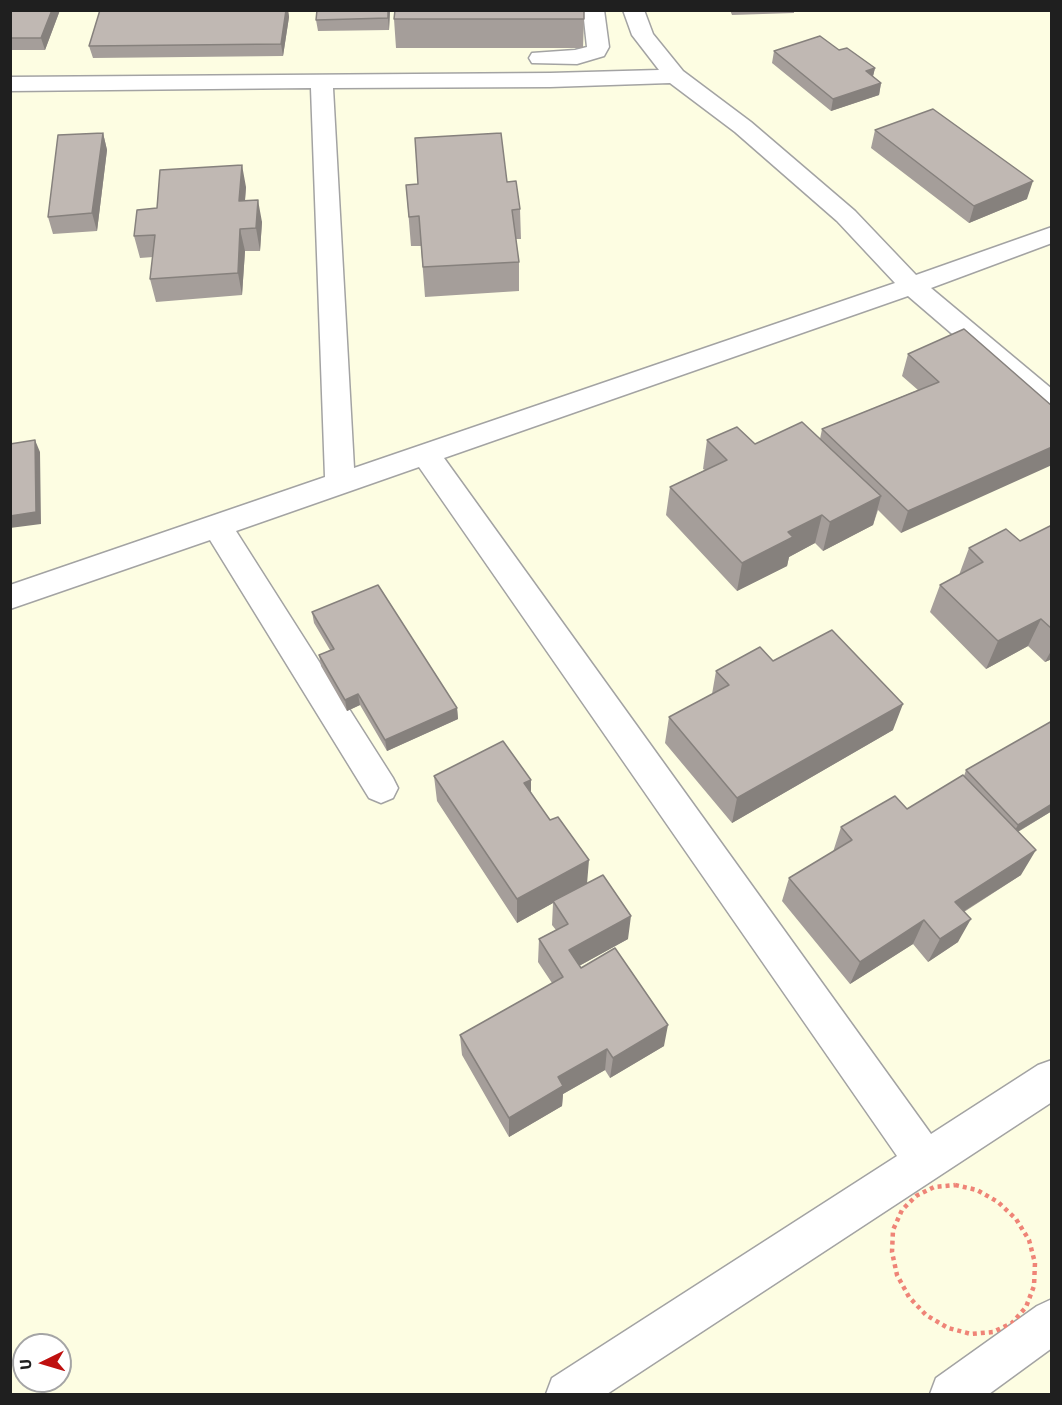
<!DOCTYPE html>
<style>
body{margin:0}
#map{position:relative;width:1062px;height:1405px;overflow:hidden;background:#efece6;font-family:Signika,sans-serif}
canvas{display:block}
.frame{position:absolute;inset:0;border:12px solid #1f1f1f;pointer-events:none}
.north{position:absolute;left:12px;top:1333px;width:60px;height:60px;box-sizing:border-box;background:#fff;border:2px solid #a5a5a5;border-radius:50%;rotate:265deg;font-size:16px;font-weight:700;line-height:24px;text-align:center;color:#1f1f1f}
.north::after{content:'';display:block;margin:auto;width:21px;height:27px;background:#bf100f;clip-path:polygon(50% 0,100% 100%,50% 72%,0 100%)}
</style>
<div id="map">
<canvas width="1062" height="1405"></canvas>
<div class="frame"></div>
<div class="north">U</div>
</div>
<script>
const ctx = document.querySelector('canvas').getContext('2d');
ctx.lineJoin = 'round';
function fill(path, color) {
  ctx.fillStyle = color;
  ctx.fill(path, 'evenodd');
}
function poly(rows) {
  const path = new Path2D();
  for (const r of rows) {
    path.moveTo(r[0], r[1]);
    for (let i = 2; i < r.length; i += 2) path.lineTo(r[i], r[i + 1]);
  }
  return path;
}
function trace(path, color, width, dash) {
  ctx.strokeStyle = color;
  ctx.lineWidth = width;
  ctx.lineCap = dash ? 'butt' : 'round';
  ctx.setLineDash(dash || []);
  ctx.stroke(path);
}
fill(poly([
 [10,11,1051,11,1051,1394,11,1394],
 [24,1345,60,1345,60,1381,24,1381]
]), '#fdfde2');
const minor = poly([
 [583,10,604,10,609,47,604,56,577,64,532,63,529,58,532,53,575,50,587,47,583,10],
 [623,10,644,10,653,34,683,71,751,122,855,211,916,275,1052,227,1052,243,931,288,1052,389,1052,413,1042,411,908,296,444,458,931,1134,1038,1065,1052,1060,1052,1102,607,1394,546,1394,552,1378,897,1156,419,467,236,531,393,778,398,788,393,798,381,803,369,798,210,540,10,609,10,585,325,477,311,88,10,91,10,77,550,73,659,70,632,35,623,10],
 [670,83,735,132,837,221,895,283,354,468,333,88,550,87,670,83],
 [1052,1299,1052,1348,989,1394,930,1394,936,1378,1037,1306,1052,1299]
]);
trace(minor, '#a3a3a3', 3);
trace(poly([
 [955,1185,977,1190,998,1202,1016,1219,1029,1240,1035,1263,1034,1286,1026,1307,1012,1323,993,1332,971,1334,948,1328,926,1315,909,1297,897,1275,892,1252,893,1230,902,1210,916,1196,934,1187,955,1185]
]), '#ef8477', 4.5, [4, 4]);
fill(minor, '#fff');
fill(poly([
 [10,10,60,10,45,50,10,50],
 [100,10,288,10,289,17,283,56,93,58,89,46],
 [390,10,389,30,318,31,316,20],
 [730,10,794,10,794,13,732,15],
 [843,10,893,10,843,12],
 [394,19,584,19,583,48,396,48],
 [839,50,875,68,873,76,881,83,879,95,831,111,772,63,774,51],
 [875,130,1027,199,969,223,871,148],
 [103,133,107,150,97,231,53,234,48,217],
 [507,182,520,209,521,239,516,239,519,262,519,291,425,297,421,246,411,246,406,185],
 [246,187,245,201,262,222,260,251,245,251,242,295,156,302,150,279,153,257,140,258,134,236,157,208],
 [908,354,1052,406,901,533,878,510,873,525,823,551,815,543,789,557,787,566,737,591,666,515,670,487,705,470,703,469,707,440,755,444,820,439,822,429,918,390,902,376],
 [1052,525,1052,659,1045,662,1028,646,986,669,930,612,940,585,959,575,969,548,1020,541],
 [312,612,457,708,458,719,387,751,360,705,347,711,321,666,319,655,330,650,314,623],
 [773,661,893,730,732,823,665,743,669,717,712,694,716,671],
 [1052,721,1052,811,1018,832,1021,875,964,912,958,942,928,962,913,944,850,984,782,901,789,878,833,852,841,827,907,809,964,776,966,770],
 [434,776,531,792,587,883,628,939,579,966,664,1046,610,1078,605,1070,563,1094,562,1106,509,1137,462,1055,460,1035,552,983,538,962,539,939,556,930,552,925,553,903,517,923,437,801]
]), '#a59e9a');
fill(poly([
 [52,10,60,10,45,50,41,38],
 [286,10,288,10,289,17,283,56,281,44],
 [388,10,390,10,389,30,388,18],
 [875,68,872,80,866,71],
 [881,83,879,95,831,111,833,99],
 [103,133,107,150,97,231,92,213],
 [242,165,246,187,243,223,239,201],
 [1033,181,1027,199,969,223,974,206],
 [258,200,262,222,260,251,256,228],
 [240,229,245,251,242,295,238,273],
 [35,440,40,452,41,524,10,528,10,516],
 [1052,447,1052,465,901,533,908,511],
 [881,496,873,525,823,551,830,522],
 [822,515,815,543,789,557,787,566,737,591,742,563,788,532],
 [1041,619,1028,646,986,669,998,641],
 [1052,649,1052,659,1045,662],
 [358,694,360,705,347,711,345,700],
 [903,704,893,730,732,823,737,798],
 [457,708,458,719,387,751,385,740],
 [531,780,531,805,524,783],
 [1052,804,1052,811,1012,835,1018,825],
 [1036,850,1021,875,942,925,955,902],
 [589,860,587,884,553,901,553,903,517,923,517,899],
 [631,916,628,939,568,972,569,950],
 [971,919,958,942,928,962,940,939],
 [924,920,913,944,850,984,860,962],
 [668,1025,664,1046,610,1078,613,1058],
 [607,1049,605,1070,563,1094,562,1106,509,1137,509,1118,558,1077]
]), '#86817d');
const building = poly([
 [10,10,52,10,41,38,10,38,10,10],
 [100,10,286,10,281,44,89,46,100,10],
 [317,10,388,10,388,18,316,20,317,10],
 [395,10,584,10,584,19,394,19,395,10],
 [820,36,839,50,847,48,875,68,866,71,881,83,833,99,774,51,820,36],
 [933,109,1033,181,974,206,875,130,933,109],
 [103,133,92,213,48,217,58,135,103,133],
 [501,133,507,182,516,181,520,209,512,210,519,262,423,267,419,216,409,217,406,185,418,184,415,138,501,133],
 [242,165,239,201,258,200,256,228,240,229,238,273,150,279,155,235,134,236,137,210,157,208,160,170,242,165],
 [964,329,1052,406,1052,447,908,511,822,429,939,382,908,354,964,329],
 [802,422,881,496,830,522,822,515,788,532,793,537,742,563,670,487,727,460,707,440,737,427,755,444,802,422],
 [35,440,36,512,10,516,10,444,35,440],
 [1052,525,1052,629,1041,619,998,641,940,585,983,562,969,548,1006,529,1020,541,1052,525],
 [378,585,457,708,385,740,358,694,345,700,319,655,334,649,312,612,378,585],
 [832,630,903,704,737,798,669,717,729,685,716,671,760,647,773,661,832,630],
 [1052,721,1052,804,1018,825,966,770,1052,721],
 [503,741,531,780,524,783,550,820,558,817,589,860,517,899,434,776,503,741],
 [963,775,1036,850,955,902,971,919,940,939,924,920,860,962,789,878,852,840,841,827,895,796,907,809,963,775],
 [603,875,631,916,569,950,581,968,615,948,668,1025,613,1058,607,1049,558,1077,563,1086,509,1118,460,1035,563,977,539,939,568,924,553,901,603,875]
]);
fill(building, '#c0b8b3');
trace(building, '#86817d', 1.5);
</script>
